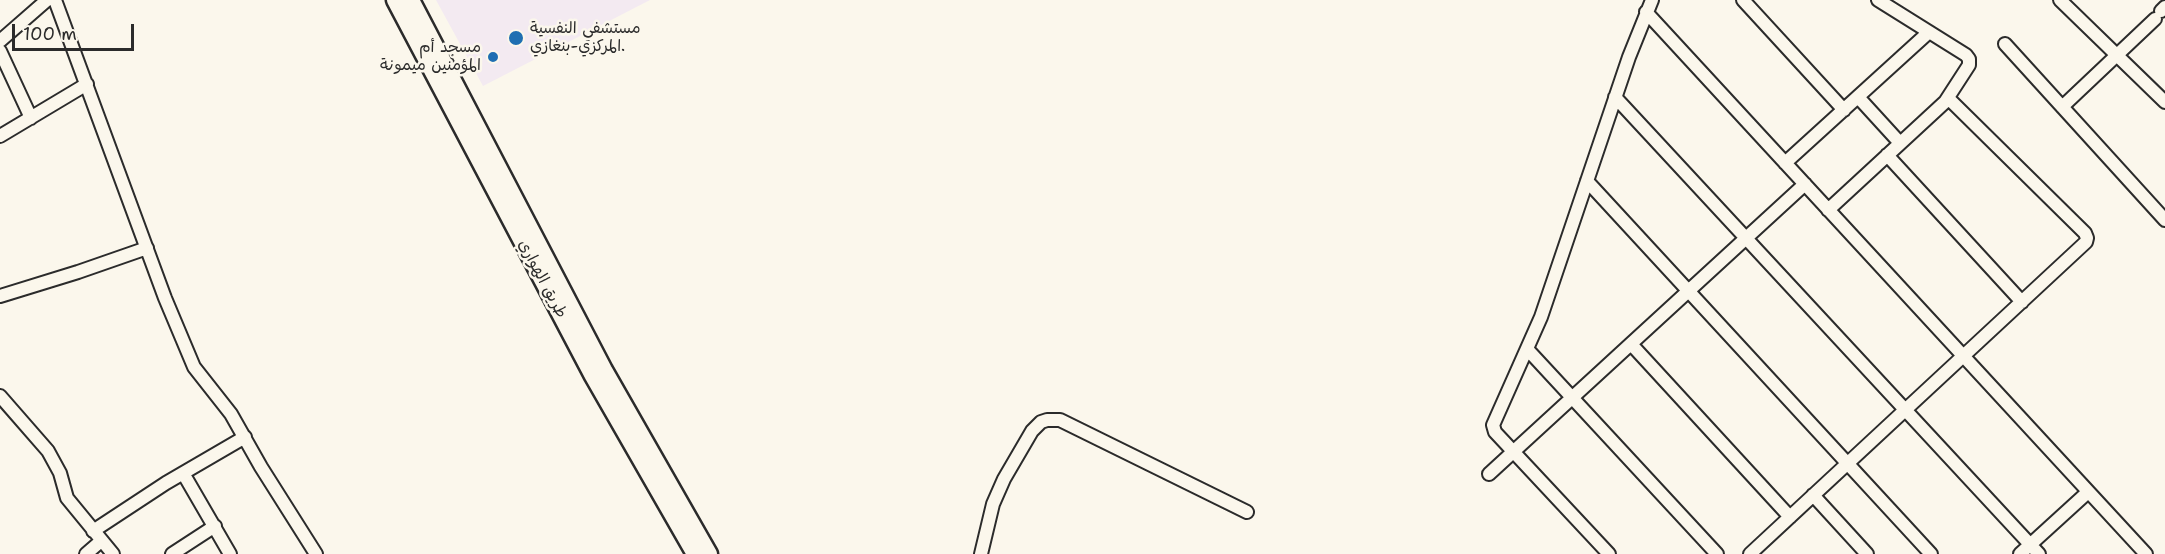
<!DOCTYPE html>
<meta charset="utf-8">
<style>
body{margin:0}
#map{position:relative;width:2165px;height:554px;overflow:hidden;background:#fbf7ec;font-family:"Shantell Sans",sans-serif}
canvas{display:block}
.scale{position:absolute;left:12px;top:24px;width:122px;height:27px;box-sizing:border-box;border:3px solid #2b2b2b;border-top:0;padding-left:8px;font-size:18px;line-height:21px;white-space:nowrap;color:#2b2b2b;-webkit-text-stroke:4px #fbf7ec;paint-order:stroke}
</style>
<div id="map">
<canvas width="2165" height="554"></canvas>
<div class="scale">100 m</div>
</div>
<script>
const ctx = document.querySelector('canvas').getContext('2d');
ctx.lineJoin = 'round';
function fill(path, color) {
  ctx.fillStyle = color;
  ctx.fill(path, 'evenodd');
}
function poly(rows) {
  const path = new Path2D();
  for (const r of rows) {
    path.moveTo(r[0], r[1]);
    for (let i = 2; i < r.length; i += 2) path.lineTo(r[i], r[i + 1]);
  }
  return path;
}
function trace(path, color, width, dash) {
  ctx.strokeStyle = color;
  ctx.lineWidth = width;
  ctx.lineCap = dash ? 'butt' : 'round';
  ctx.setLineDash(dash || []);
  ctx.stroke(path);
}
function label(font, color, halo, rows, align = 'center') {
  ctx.font = font + ' "Shantell Sans","Playpen Sans Arabic",sans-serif';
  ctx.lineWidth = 5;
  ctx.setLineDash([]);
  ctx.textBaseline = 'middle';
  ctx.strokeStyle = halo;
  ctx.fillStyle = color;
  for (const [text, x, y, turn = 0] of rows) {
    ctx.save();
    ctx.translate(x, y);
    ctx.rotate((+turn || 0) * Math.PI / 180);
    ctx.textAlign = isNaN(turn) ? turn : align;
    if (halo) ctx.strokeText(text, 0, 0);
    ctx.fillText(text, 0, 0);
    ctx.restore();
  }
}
fill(poly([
 [436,0,650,0,483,86]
]), '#f3eaf1');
const minor = poly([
 [55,0,165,298,194,367,231,414,261,467,316,554],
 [1743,0,1844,110],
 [2060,0,2165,102],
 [2161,11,2165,7],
 [1646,12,2146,554],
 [0,41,47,0],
 [2005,44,2165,220],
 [0,51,31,118],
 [1615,97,2039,554],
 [1858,97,1900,143],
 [2062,107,2155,19],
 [0,136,87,84],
 [1887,155,2022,302],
 [1785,163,1929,32],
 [1587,181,1931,554],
 [1828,210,1945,102,1969,65,1969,59,1966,55,1878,0],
 [0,296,78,272,147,248],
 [1631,344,1790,517],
 [1528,350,1717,554],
 [0,396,48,451,60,473,67,498,113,554],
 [183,473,230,554],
 [1489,474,1805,184],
 [1813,495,1867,554],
 [93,531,166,483,245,437],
 [86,554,101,541],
 [172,554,215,526],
 [981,554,993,504,1004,479,1032,431,1041,422,1047,420,1060,420,1247,512],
 [1609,554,1495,432,1493,425,1541,317,1629,57,1652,0],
 [1750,554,2086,242,2087,238,2085,233,1948,98],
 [2020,554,2088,492]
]);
const highway = poly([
 [395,0,593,376,695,554],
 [411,0,604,370,709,554]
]);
trace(minor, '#2b2b2b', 16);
trace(highway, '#2b2b2b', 21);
trace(minor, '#fbf7ec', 12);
trace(highway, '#fbf7ec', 16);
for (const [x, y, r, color] of [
 [516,38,8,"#1f6fb2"],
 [493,57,6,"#1f6fb2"]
]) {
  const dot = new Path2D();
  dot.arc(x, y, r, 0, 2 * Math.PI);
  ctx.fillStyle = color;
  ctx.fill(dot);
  trace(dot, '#fbf7ec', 2);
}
label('16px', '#2b2b2b', '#fbf7ec', [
 ["مستشفي النفسية",530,29],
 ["المركزي-بنغازي.",530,47],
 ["مسجد أم",481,48,"right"],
 ["المؤمنين ميمونة",481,66,"right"]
], 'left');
label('16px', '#2b2b2b', '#fbf7ec', [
 ["طريق الهواري",542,279,62]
]);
</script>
